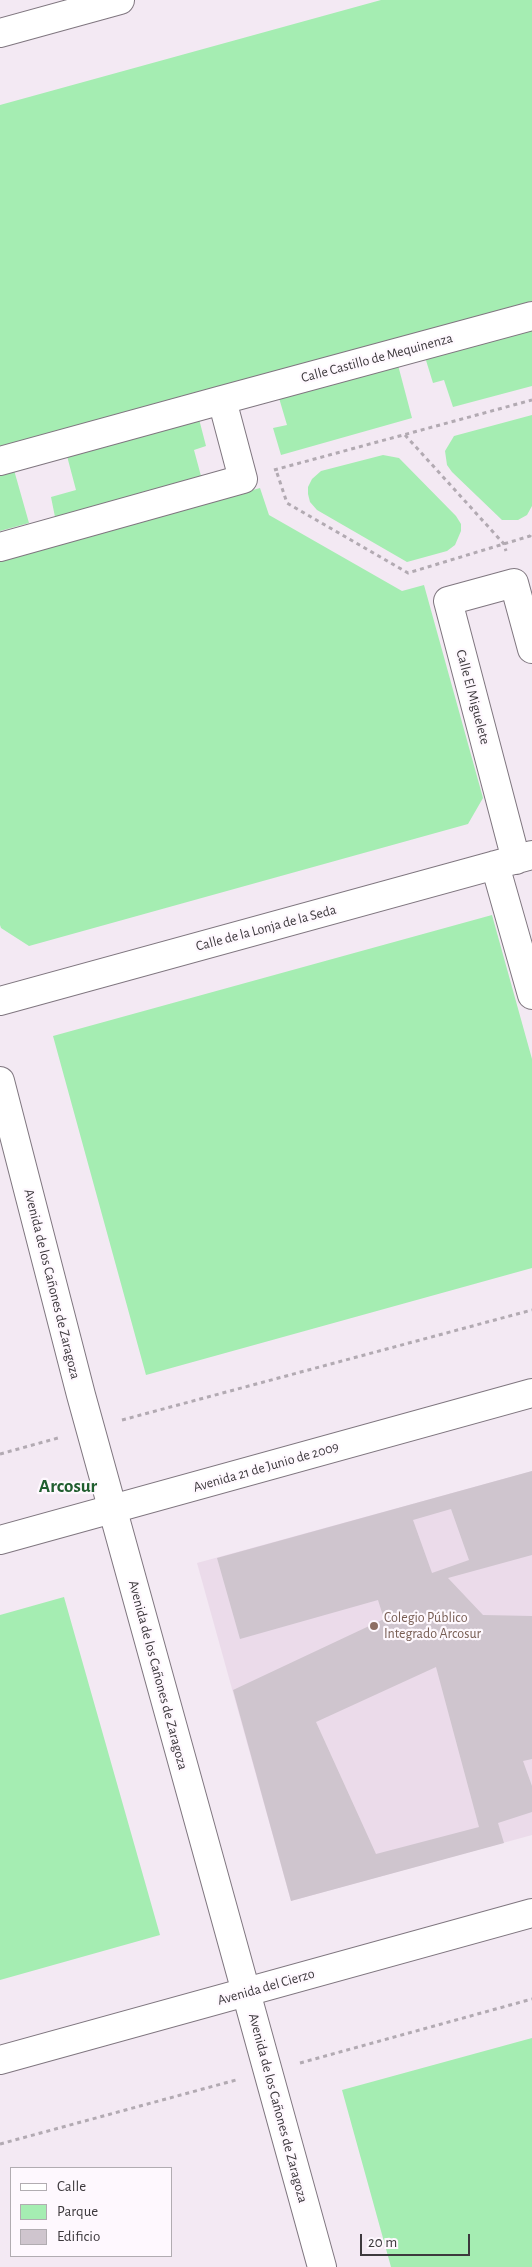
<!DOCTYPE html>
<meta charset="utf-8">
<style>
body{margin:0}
#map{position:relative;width:532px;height:2267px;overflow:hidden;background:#f3e9f3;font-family:"Alegreya Sans",sans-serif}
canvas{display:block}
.legend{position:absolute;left:10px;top:2167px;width:162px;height:90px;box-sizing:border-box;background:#fef8fe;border:1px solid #b1acb1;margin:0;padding:6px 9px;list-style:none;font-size:15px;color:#3d393d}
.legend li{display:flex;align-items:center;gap:10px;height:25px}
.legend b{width:25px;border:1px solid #b1acb1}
.scale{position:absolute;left:360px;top:2234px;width:110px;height:22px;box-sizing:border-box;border:2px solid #3d393d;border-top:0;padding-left:6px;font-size:15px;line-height:18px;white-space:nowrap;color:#3d393d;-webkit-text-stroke:4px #fef8fe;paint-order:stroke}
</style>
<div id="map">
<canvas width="532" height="2267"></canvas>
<ul class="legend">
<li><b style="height:6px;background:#fff"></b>Calle</li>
<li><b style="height:14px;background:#a5edb2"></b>Parque</li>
<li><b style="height:14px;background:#cfc5ce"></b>Edificio</li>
</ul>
<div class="scale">20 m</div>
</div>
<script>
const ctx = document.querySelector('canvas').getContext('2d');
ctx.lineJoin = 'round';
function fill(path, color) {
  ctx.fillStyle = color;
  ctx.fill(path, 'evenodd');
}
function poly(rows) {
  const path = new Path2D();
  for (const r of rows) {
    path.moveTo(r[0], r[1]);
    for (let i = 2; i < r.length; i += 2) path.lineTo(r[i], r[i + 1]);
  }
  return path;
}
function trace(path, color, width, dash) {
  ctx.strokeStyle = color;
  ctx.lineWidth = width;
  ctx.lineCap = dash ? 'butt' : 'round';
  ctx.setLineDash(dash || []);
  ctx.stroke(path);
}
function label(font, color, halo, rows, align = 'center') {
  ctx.font = font + ' "Alegreya Sans",sans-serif';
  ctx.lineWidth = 4.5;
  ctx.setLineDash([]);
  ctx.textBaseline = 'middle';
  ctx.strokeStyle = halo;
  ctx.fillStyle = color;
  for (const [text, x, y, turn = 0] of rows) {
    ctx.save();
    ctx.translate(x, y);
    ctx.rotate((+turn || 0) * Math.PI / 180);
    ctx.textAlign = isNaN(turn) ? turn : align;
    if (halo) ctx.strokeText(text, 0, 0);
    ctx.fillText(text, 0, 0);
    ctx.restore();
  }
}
fill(poly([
 [532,1471,532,1835,291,1901,197,1563]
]), '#ebdbea');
fill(poly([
 [381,0,532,0,532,301,0,448,0,105],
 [532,328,532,386,453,407,444,380,433,383,425,357],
 [398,365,412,418,281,455,273,428,287,425,279,398],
 [532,415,532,506,527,515,518,520,502,520,452,472,447,465,445,451,454,436],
 [199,419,206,446,194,450,201,476,55,517,51,497,76,490,67,456],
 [383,455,399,458,456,516,461,524,461,531,455,545,447,551,407,562,317,510,310,502,308,494,308,487,312,479,321,471],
 [14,470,29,523,0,531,0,474],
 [260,488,269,515,402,591,424,585,483,798,468,824,29,946,1,928,0,925,0,560],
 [492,915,532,1059,532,1268,146,1375,53,1036],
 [64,1597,160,1935,0,1980,0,1615],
 [532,2038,532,2267,391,2267,342,2090]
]), '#a5edb2');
fill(poly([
 [532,1471,532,1555,448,1578,483,1615,532,1616,532,1759,523,1761,532,1786,532,1812,498,1823,504,1843,291,1901,233,1690,384,1619,378,1600,240,1639,217,1558],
 [451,1509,469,1560,432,1573,413,1520],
 [436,1667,479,1827,376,1854,316,1722]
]), '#cfc5ce');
const minor = poly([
 [0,33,120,0],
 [222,400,532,316],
 [0,461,222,400,243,479,0,547],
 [516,860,448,601,514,583,532,649],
 [495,865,532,995],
 [0,1001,532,855],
 [0,1081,81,1395,322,2267]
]);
const major = poly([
 [0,1540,532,1393],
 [0,2060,532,1913]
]);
trace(minor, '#7f767f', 30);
trace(major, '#7f767f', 30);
trace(poly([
 [405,435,504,544,506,551],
 [274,470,532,400],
 [277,473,287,503,408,573,530,536,532,532],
 [122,1420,532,1310],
 [0,1454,58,1438],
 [300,2063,532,1999],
 [0,2144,236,2080]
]), '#b2aab2', 3, [4, 4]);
trace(minor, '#fff', 28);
trace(major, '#fff', 28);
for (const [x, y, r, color] of [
 [374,1626,5,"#8d6e63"]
]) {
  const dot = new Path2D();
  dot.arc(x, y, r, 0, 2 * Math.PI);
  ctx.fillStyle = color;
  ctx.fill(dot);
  trace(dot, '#fef8fe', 2);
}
label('14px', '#3d393d', '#fef8fe', [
 ["Calle Castillo de Mequinenza",377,358,-15],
 ["Calle El Miguelete",473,697,75],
 ["Calle de la Lonja de la Seda",266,928,-15],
 ["Avenida de los Cañones de Zaragoza",52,1284,76],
 ["Avenida 21 de Junio de 2009",266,1467,-16],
 ["Avenida de los Cañones de Zaragoza",158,1675,75],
 ["Avenida del Cierzo",266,1987,-16],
 ["Avenida de los Cañones de Zaragoza",278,2108,75]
]);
label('14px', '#785e54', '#fef8fe', [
 ["Colegio Público",384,1618],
 ["Integrado Arcosur",384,1634]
], 'left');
label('bold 19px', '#205e2f', '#fef8fe', [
 ["Arcosur",68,1486]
]);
</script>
